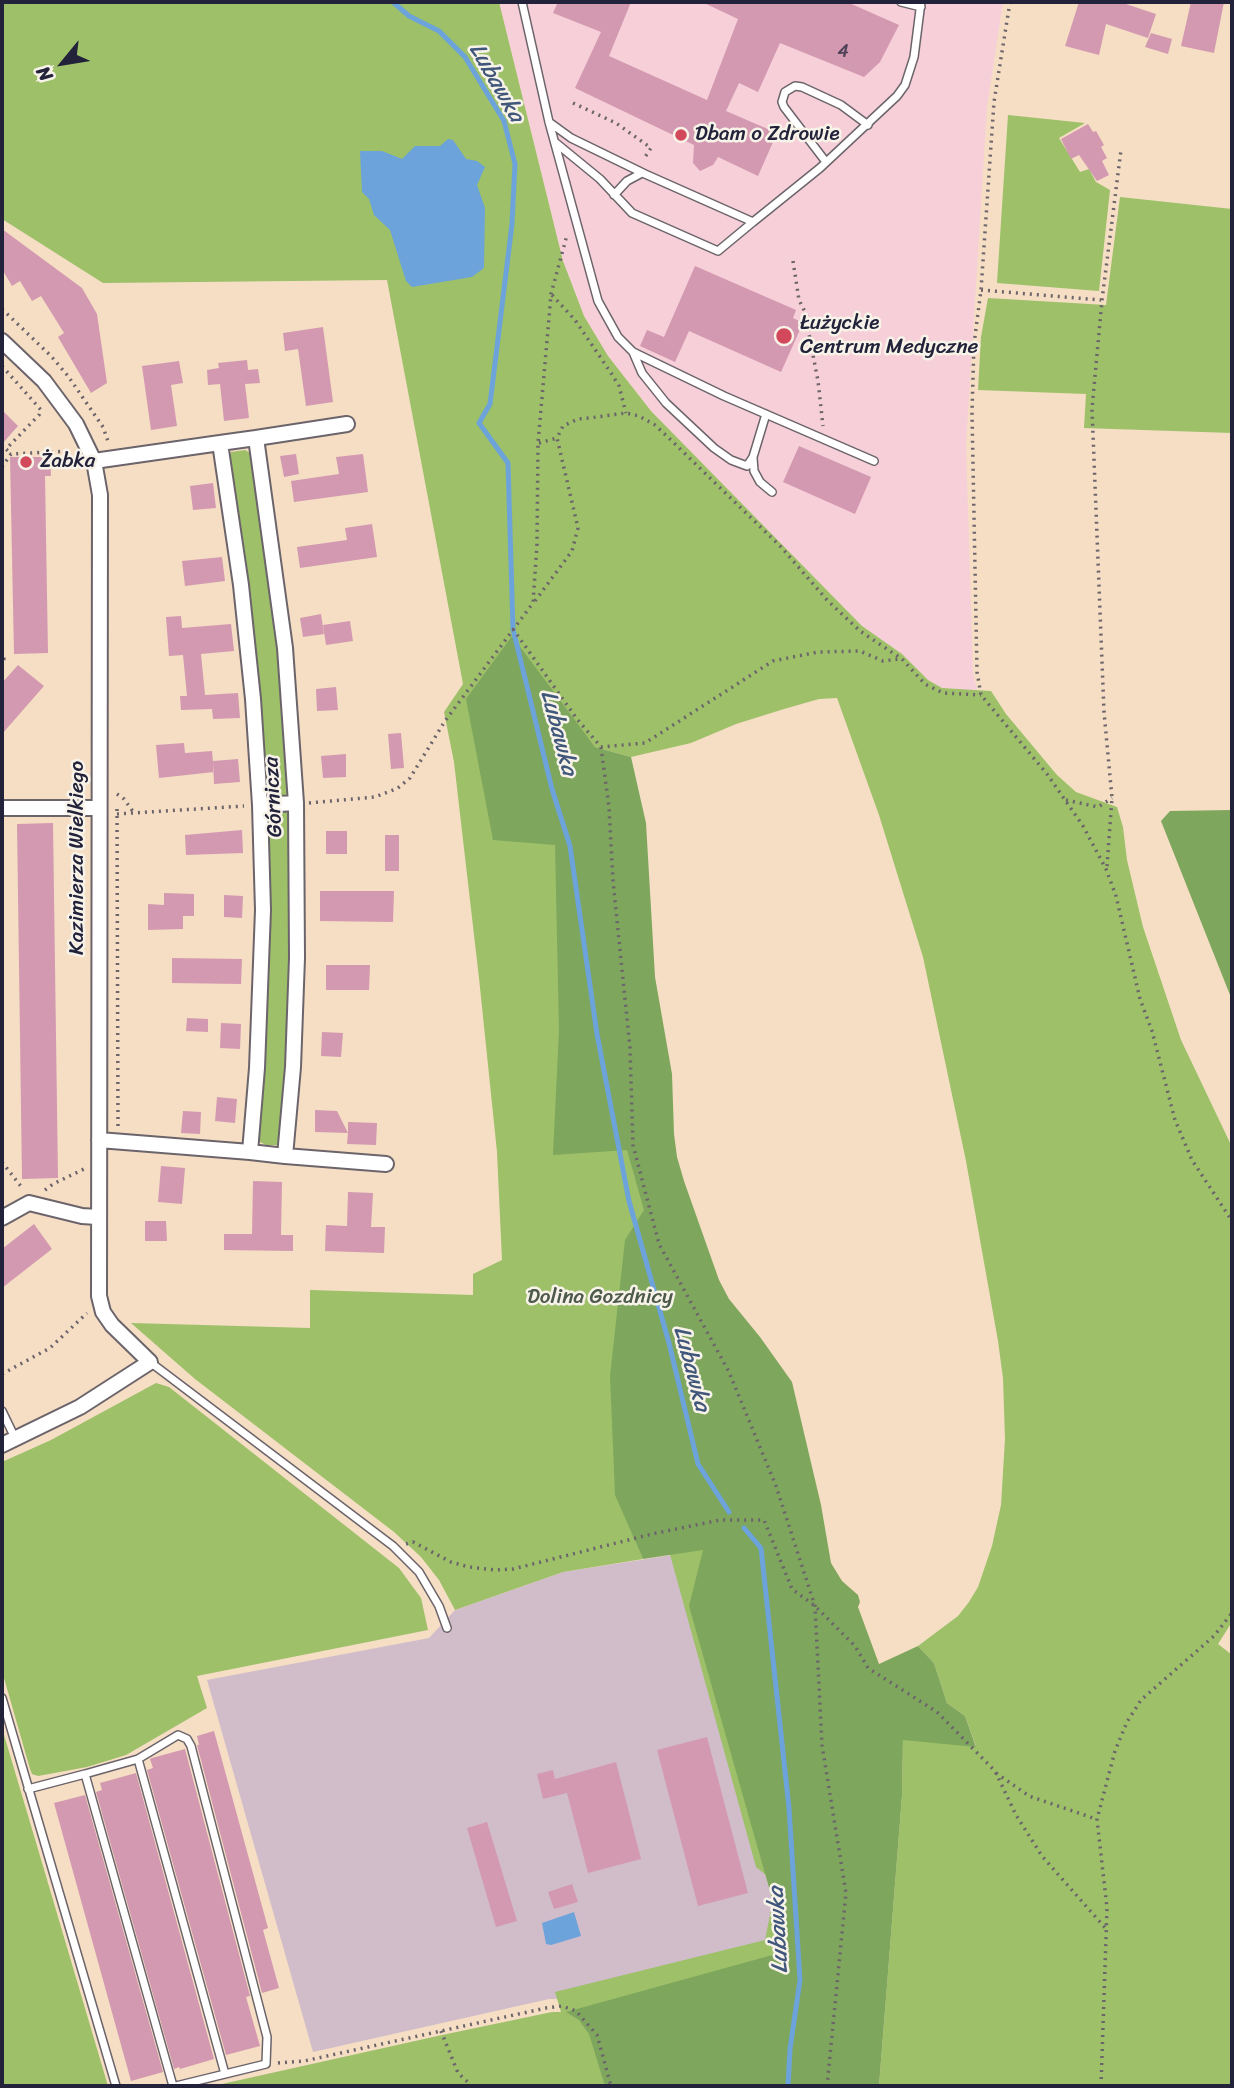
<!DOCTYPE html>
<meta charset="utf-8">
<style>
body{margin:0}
#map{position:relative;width:1234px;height:2088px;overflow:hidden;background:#f5dec4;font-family:Sriracha,sans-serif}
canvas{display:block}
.frame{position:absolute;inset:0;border:4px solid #22223b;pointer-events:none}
.north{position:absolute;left:28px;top:28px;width:70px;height:70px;-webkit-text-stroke:5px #f7f3e8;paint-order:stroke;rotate:240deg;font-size:19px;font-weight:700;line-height:28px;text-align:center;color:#22223b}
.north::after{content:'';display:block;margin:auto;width:24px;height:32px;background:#22223b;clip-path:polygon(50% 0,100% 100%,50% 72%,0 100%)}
</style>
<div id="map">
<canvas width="1234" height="2088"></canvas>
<div class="frame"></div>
<div class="north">N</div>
</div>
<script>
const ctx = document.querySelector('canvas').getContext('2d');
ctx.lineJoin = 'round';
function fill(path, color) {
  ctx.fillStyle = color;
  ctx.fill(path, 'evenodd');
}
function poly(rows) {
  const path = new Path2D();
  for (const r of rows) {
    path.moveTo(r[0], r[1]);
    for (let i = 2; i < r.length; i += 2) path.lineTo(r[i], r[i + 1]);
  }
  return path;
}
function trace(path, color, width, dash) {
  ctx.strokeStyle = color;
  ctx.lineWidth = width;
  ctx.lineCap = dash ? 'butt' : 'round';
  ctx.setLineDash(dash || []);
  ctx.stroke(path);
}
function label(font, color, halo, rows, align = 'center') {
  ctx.font = font + ' Sriracha,sans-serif';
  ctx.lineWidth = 5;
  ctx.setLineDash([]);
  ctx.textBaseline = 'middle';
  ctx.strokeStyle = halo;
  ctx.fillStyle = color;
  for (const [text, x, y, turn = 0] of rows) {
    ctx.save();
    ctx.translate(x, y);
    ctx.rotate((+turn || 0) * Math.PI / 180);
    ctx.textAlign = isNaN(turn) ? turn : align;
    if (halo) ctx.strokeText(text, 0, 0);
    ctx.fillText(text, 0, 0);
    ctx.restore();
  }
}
fill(poly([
 [499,2,1003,2,987,107,966,445,973,672,977,691,942,688,928,680,902,654,862,626,651,411,608,356,584,316,563,261]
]), '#f6cfd8');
fill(poly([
 [704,1550,689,1606,787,1951,568,1999,549,1999,313,2052,207,1680,429,1638,455,1610,563,1572]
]), '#d1bdca');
fill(poly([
 [2,2,499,2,563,261,584,316,608,356,651,411,862,626,902,654,928,680,942,688,991,691,1006,714,1057,775,1076,792,1117,807,1123,827,1127,860,1143,927,1181,1040,1232,1147,1232,1622,1218,1644,1232,1655,1232,2086,879,2086,902,1796,903,1739,976,1746,965,1716,947,1703,934,1663,918,1646,958,1616,969,1602,978,1587,992,1546,1001,1505,1005,1439,1003,1378,998,1341,966,1161,923,957,879,815,837,698,819,699,784,709,736,724,691,743,631,757,595,747,586,736,650,1020,843,2086,213,2086,442,2035,552,2012,561,2012,555,1992,765,1940,771,1910,792,1896,756,1867,666,1540,616,1495,643,1559,563,1572,455,1610,439,1580,421,1557,394,1532,195,1379,131,1323,310,1328,310,1290,473,1295,473,1274,502,1260,497,1152,479,978,454,762,444,712,463,684,387,280,103,283,2,219],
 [1008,115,1085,123,1059,138,1080,172,1089,169,1096,182,1110,190,1099,291,997,283],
 [1120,197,1232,209,1232,433,1084,428,1086,394,978,390,981,337,988,298,1106,305],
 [245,450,252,454,277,640,289,793,287,797,269,798,265,791,262,731,248,591,229,460,231,452],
 [285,811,289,815,292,872,289,1028,281,1141,278,1145,266,1145,258,1141,267,995,267,820,273,812],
 [156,1383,169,1387,399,1568,421,1598,428,1630,197,1676,207,1708,126,1755,87,1767,38,1776,32,1774,30,1769,2,1671,2,1462,51,1440],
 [2,1728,40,1856,108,2086,2,2086]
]), '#9dc069');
fill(poly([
 [512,636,595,747,631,757,646,823,655,977,672,1074,674,1134,677,1157,684,1181,719,1280,729,1299,760,1337,792,1382,821,1505,831,1563,842,1581,858,1595,860,1602,858,1607,879,1664,918,1646,934,1663,947,1703,965,1716,976,1747,903,1740,902,1796,879,2086,605,2086,589,2034,579,2020,566,2012,787,1951,689,1606,703,1550,643,1559,615,1495,610,1376,625,1240,644,1210,627,1150,553,1155,559,1030,555,845,493,840,466,699],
 [1232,810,1232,1000,1161,821,1170,811]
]), '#7ea65d');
fill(poly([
 [448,139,453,140,466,159,477,161,485,167,477,185,485,208,484,268,472,277,412,287,406,281,390,230,374,215,369,199,362,192,360,151,382,151,402,159,415,146,440,146],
 [574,1912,581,1936,551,1945,546,1944,542,1923]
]), '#6da3db');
trace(poly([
 [393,2,409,16,439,31,465,57,504,121,515,164,512,224,490,404,479,423,508,463,513,629,552,789,570,846,597,1034,629,1201,669,1343,698,1464,729,1512],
 [744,1528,761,1548,789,1808,800,1980,790,2049,788,2086]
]), '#6da3db', 5);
fill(poly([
 [558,2,631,2,609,56,707,100,738,19,702,2,847,2,899,25,880,62,864,77,780,43,758,92,739,83,726,111,777,133,758,176,718,157,713,165,700,171,693,163,694,145,575,88,601,32,553,13],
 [1079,2,1120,2,1156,14,1148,38,1106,24,1099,55,1065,46],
 [1191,2,1224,2,1214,53,1181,46],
 [1151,33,1172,39,1168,54,1145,47],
 [1088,124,1093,132,1096,131,1104,145,1101,147,1107,158,1102,161,1109,175,1097,181,1079,155,1071,159,1061,139],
 [2,229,82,288,97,314,107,383,91,393,58,337,64,333,41,296,32,301,20,281,12,286,2,269],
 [695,266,796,310,793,318,803,323,781,372,689,331,675,362,640,346,647,330,664,337],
 [323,327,333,402,306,406,298,349,285,351,283,333],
 [247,360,248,370,258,369,260,383,245,384,249,418,224,421,220,384,208,385,207,370,219,368,218,363],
 [179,361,183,383,171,385,177,426,151,430,142,366],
 [2,410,18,426,2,444],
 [799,446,871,477,855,514,783,482],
 [296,454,299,474,284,477,280,456],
 [363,454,368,492,294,502,291,481,339,474,336,457],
 [10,457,50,457,51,476,45,476,48,653,14,654],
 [213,483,216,508,193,510,190,486],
 [372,524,377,557,300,568,297,547,347,540,345,528],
 [222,557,225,581,185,586,182,561],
 [321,614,324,634,303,637,300,618],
 [181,616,182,628,231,624,234,651,201,654,205,695,238,693,240,718,213,719,212,709,181,710,180,696,187,696,183,655,169,656,166,617],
 [350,621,353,641,326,645,323,625],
 [18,665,44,686,2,734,2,683],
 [336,687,338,710,317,711,316,689],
 [401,733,404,768,391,769,388,734],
 [184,743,185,753,212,751,214,772,159,778,156,745],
 [346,754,346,777,323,778,321,756],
 [238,759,240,782,214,784,213,761],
 [53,823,58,1178,22,1179,17,824],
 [242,830,243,853,186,855,185,835],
 [326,831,347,831,347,854,326,854],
 [385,835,399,835,399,871,385,871],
 [320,891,394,891,393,922,320,921],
 [164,893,194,894,194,916,183,916,183,929,148,930,148,904,164,905],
 [224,895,243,896,242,918,224,917],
 [172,958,242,959,241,984,172,983],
 [326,965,370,965,369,990,326,990],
 [187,1018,208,1019,208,1032,186,1031],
 [221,1023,241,1024,240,1049,220,1048],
 [322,1032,343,1033,341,1057,321,1056],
 [217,1097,237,1099,235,1123,215,1121],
 [315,1110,337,1111,348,1133,348,1122,377,1123,376,1145,347,1144,348,1133,315,1132],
 [183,1111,201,1112,200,1134,181,1133],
 [161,1166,185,1168,182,1204,158,1202],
 [253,1181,282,1182,281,1235,293,1235,293,1251,224,1250,224,1234,252,1234],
 [348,1192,373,1193,371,1227,385,1227,384,1253,325,1251,326,1225,347,1226],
 [145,1221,166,1221,167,1241,145,1241],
 [34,1224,52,1249,2,1288,2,1249],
 [214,1731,268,1928,263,1930,279,1988,262,1993,197,1745,199,1745,197,1736],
 [707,1737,748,1893,698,1906,657,1750],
 [185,1749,250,1996,246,1997,260,2046,226,2055,147,1770,153,1768,150,1759,152,1758],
 [616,1762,641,1859,588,1873,567,1793,543,1799,537,1774,553,1770,555,1779],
 [136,1773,214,2059,180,2069,179,2067,174,2069,96,1792,102,1790,100,1783],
 [85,1795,163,2072,131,2081,54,1803],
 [487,1822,517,1921,496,1927,467,1828],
 [572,1884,578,1902,554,1909,548,1892]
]), '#d399b0');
const lane = poly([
 [522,2,549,122,598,301,618,337,633,352,724,396,874,461],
 [901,2,921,7],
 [549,122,571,138,645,174,753,222,820,168,897,96,905,85,914,57,921,2],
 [556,143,600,179,632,213,718,251,753,222],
 [826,162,784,107,782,102,785,92,795,86,802,87,841,105,868,125],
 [614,195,627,181,642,173],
 [633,352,642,373,666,403,714,448,731,460,747,466,753,457,766,414],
 [753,458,754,471,760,482,772,492],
 [150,1362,393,1546,419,1572,439,1606,447,1628],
 [2,1411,15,1438],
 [2,1698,116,2086],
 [138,1759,178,1735,187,1739,191,1746,267,2037,266,2064,176,2086],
 [85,1774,138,1759,225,2074],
 [28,1789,85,1774,173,2086]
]);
const street = poly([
 [2,341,44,381,76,424,94,461,100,495,99,1296,103,1312,112,1325,150,1362,80,1407,2,1445],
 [256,438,285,648,296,803,297,958,293,1067,285,1156,250,1152,257,1068,263,910,260,805,253,699,241,585,220,443,256,438],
 [256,438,347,424],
 [94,461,220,443],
 [260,805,296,803],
 [2,808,99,808],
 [99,1140,250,1152],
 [285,1156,386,1164],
 [2,1218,29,1203,82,1216,97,1217]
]);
trace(lane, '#6c646b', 10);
trace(street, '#6c646b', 18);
trace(poly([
 [1010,2,994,102,981,290,974,344,972,412,977,672,981,695,1047,774,1083,826,1106,869,1116,896,1140,999,1152,1031,1175,1120,1192,1160,1232,1221],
 [573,103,616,123,651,148,643,160],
 [793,261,799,300,809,320,809,334,818,381,823,426],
 [981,290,1101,300],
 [552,295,575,320,611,373,619,386,626,413],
 [2,309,51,356,68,376,103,427,109,444],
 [2,366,41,410,39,415,6,449,11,454],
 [539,443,557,438],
 [2,467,11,454,71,451],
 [535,601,572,551,578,528,557,438,563,426,578,419,589,418,626,413,639,416,655,425,673,442,781,547,827,600,860,631,902,659,925,684,943,693,981,695],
 [513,629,577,719,601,747,645,743,773,661,818,652,860,651,883,661,900,659],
 [2,651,4,659,2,662],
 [601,747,609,807,613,881,630,1048,633,1145,659,1244,729,1372,776,1486,815,1606,822,1745,846,1893,827,2086],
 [117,794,124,799,134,813],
 [1066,800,1098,807,1112,798],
 [309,803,375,797,398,788,410,778,445,721,533,603,537,544,538,443,549,318,551,294,567,235],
 [117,809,118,1126],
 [117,814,244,806],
 [1107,866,1112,798,1104,712,1092,409,1102,300,1121,150],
 [2,1162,23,1189],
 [45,1190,53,1184,84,1169],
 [2,1374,50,1348,87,1313],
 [406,1544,413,1542,451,1562,469,1567,495,1570,513,1569,652,1534,720,1520,764,1520,792,1589,815,1606,855,1646,868,1668,937,1712,995,1771,1016,1815,1042,1856,1107,1930],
 [996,1773,1029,1796,1096,1819],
 [441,2031,458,2073,472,2086],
 [278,2063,304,2061,546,2008,562,2006,576,2011,597,2035,611,2086],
 [1101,2086,1107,1908,1097,1819,1115,1751,1127,1722,1141,1700,1214,1636,1232,1613]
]), '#6c646b', 3.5, [2, 5]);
trace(lane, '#fff', 7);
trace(street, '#fff', 14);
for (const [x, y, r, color] of [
 [681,135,7,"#d1495b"],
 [784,336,9,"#d1495b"],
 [26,462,7,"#d1495b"]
]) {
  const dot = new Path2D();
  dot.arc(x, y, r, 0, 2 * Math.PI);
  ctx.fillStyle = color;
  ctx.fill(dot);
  trace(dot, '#f7f3e8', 2.5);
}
label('18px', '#4e4058', null, [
 ["4",843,52]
]);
label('21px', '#22223b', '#f7f3e8', [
 ["Dbam o Zdrowie",695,135],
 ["Łużyckie",800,324],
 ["Centrum Medyczne",800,348],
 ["Żabka",40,462]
], 'left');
label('21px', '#22223b', '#f7f3e8', [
 ["Górnicza",274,797,-93],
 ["Kazimierza Wielkiego",78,858,-90]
]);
label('21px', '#4d594b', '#f7f3e8', [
 ["Dolina Gozdnicy",600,1298]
]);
label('italic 23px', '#40567b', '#f7f3e8', [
 ["Lubawka",496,83,60],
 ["Lubawka",558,733,75],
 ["Lubawka",691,1369,75],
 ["Lubawka",779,1930,-93]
]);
</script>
